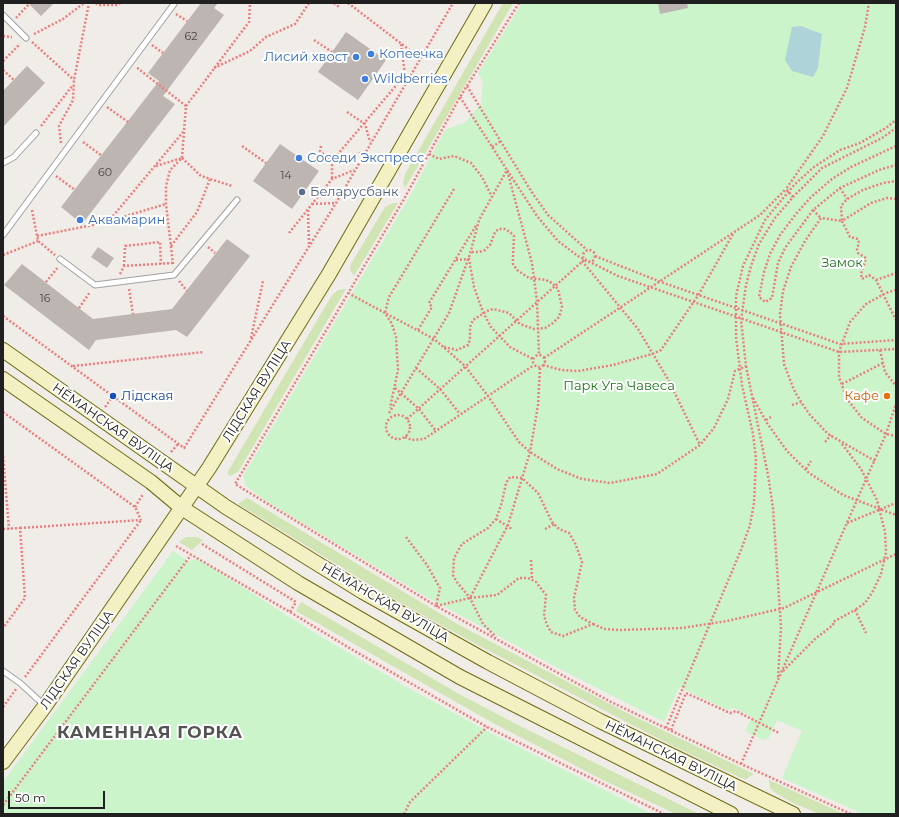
<!DOCTYPE html>
<meta charset="utf-8">
<style>
body{margin:0}
#map{position:relative;width:899px;height:817px;overflow:hidden;background:#f0ece8;font-family:Montserrat,sans-serif}
canvas{display:block}
.frame{position:absolute;inset:0;border:4px solid #202020;pointer-events:none}
.scale{position:absolute;left:8px;top:791px;width:97px;height:18px;box-sizing:border-box;border:2px solid #202020;border-top:0;padding-left:5px;font-size:12px;line-height:14px;white-space:nowrap;color:#202020;-webkit-text-stroke:3px #fff;paint-order:stroke}
</style>
<div id="map">
<canvas width="899" height="817"></canvas>
<div class="frame"></div>
<div class="scale">50 m</div>
</div>
<script>
const ctx = document.querySelector('canvas').getContext('2d');
ctx.lineJoin = 'round';
function fill(path, color) {
  ctx.fillStyle = color;
  ctx.fill(path, 'evenodd');
}
function poly(rows) {
  const path = new Path2D();
  for (const r of rows) {
    if (r.length === 3) {
      path.moveTo(r[0] + r[2], r[1]);
      path.arc(r[0], r[1], r[2], 0, 2 * Math.PI);
      continue;
    }
    path.moveTo(r[0], r[1]);
    for (let i = 2; i < r.length; i += 2) path.lineTo(r[i], r[i + 1]);
  }
  return path;
}
function trace(path, color, width, dash) {
  ctx.strokeStyle = color;
  ctx.lineWidth = width;
  ctx.lineCap = dash ? 'butt' : 'round';
  ctx.setLineDash(dash || []);
  ctx.stroke(path);
}
function label(font, color, halo, rows, align = 'center') {
  ctx.font = font + ' Montserrat,sans-serif';
  ctx.lineWidth = 4;
  ctx.setLineDash([]);
  ctx.textBaseline = 'middle';
  ctx.strokeStyle = halo;
  ctx.fillStyle = color;
  for (const [text, x, y, turn = 0] of rows) {
    ctx.save();
    ctx.translate(x, y);
    ctx.rotate((+turn || 0) * Math.PI / 180);
    ctx.textAlign = isNaN(turn) ? turn : align;
    if (halo) ctx.strokeText(text, 0, 0);
    ctx.fillText(text, 0, 0);
    ctx.restore();
  }
}
fill(poly([
 [503,3,513,3,405,188,403,183,405,174],
 [393,203,398,203,354,276,350,270,351,264,385,207],
 [346,289,238,472,230,476,227,473,332,295,338,290],
 [247,498,459,625,627,713,754,774,746,779,741,778,671,745,476,644,390,597,238,504],
 [186,537,197,537,203,540,192,550,179,542],
 [301,602,459,694,518,725,699,814,676,814,605,781,493,723,296,611],
 [769,780,844,814,820,814,793,803,774,792,770,788]
]), '#d1e4b4');
fill(poly([
 [522,3,896,3,896,814,863,814,782,778,802,731,777,720,768,739,763,740,745,731,752,717,734,708,727,710,679,687,664,722,556,667,428,598,267,502,247,487,243,476,411,194,445,130,466,122,481,103,483,82,478,73],
 [173,551,188,561,198,559,313,632,403,685,483,729,652,814,3,814,3,782]
]), '#ccf4cb');
fill(poly([
 [801,26,822,34,818,68,813,77,792,71,785,60,792,27]
]), '#aed3d8');
fill(poly([
 [28,3,54,3,41,16],
 [201,3,218,3,214,8,224,15,163,96,175,104,82,224,61,207,159,81,148,73],
 [658,3,687,3,688,8,660,14],
 [346,32,386,60,358,100,318,72],
 [27,66,45,83,3,127,3,91],
 [280,144,319,171,292,209,253,181],
 [227,239,250,256,187,337,176,330,96,340,89,350,4,285,22,264,93,319,172,309],
 [98,247,114,258,107,268,91,257]
]), '#bdb5b1');
const service = poly([
 [3,15,26,38],
 [3,163,14,157,36,133],
 [3,235,174,4],
 [60,259,95,285,174,275,237,200],
 [3,671,20,683,44,705]
]);
const secondary = poly([
 [3,350,226,507,363,592,488,662,600,721,793,814],
 [3,379,151,482,182,508,298,583,460,677,731,814],
 [3,762,45,706,209,468,329,274,485,3]
]);
trace(service, '#a1a1a1', 7);
trace(secondary, '#6d6c12', 16);
trace(poly([
 [96,3,98,5,118,5,120,3],
 [334,3,339,7],
 [348,3,420,58],
 [519,3,460,97,404,199,235,484,436,606,611,702,741,764,851,814],
 [176,14,187,21],
 [16,18,29,4],
 [34,34,63,19,84,3],
 [3,36,12,37],
 [314,40,332,52],
 [32,42,74,80],
 [401,44,405,75],
 [152,45,163,53],
 [3,61,20,44],
 [214,68,250,51,266,37,295,24,309,3],
 [3,70,14,80],
 [467,86,531,191,548,215,587,250],
 [460,97,507,170,532,263,537,301,539,355],
 [186,106,249,22,250,3],
 [107,107,128,122],
 [347,112,365,124,370,142],
 [41,126,73,85],
 [83,142,102,156],
 [61,143,59,126,73,100,74,80,89,3],
 [242,146,266,163],
 [321,146,320,151,332,161,332,179],
 [896,146,851,167,832,179,811,197,796,214,780,235,770,254,764,272,759,297,765,302,772,298,778,263,785,248,813,210,840,188,879,170,896,165],
 [492,147,501,141],
 [429,154,439,159,454,156,471,163,482,177,492,197],
 [182,158,201,176,232,186],
 [332,161,405,75,409,77],
 [332,161,364,152],
 [156,166,182,158],
 [56,176,75,190],
 [840,188,847,199],
 [454,189,389,297,385,313,434,339,448,351,465,366,488,396,519,442,530,452,557,469,582,479,610,483,657,474,700,445,714,428,728,399,735,371,746,366,741,320,746,285,751,266,759,244,775,218,793,197,786,189,823,136,847,88,865,27,869,3],
 [793,197,822,168,882,138,896,128],
 [896,199,887,198,871,203,842,221,850,237,858,239,859,243,857,249,858,253,866,258,861,274,862,279,869,275,876,280,896,320],
 [312,204,335,203],
 [32,210,38,241,55,255],
 [308,210,309,245],
 [813,210,821,218],
 [109,221,166,204],
 [289,233,332,179,354,170],
 [37,236,108,222,184,131,186,106,136,67],
 [171,246,197,212,210,179],
 [208,247,215,253],
 [589,256,6],
 [3,255,38,241],
 [595,256,661,282,840,344,896,340],
 [456,260,469,259,474,287,483,312,491,327,510,347,533,359],
 [582,261,638,329,669,381,700,445],
 [173,264,166,204,166,186,170,170,182,158,184,132],
 [124,266,125,246,160,242,161,264],
 [120,274,124,266,172,263],
 [876,280,896,273],
 [179,281,187,291],
 [46,282,58,267],
 [129,289,133,314],
 [896,290,886,293,866,304,850,322,839,352,839,377,847,399,862,418,886,434,896,436],
 [348,293,385,313,392,324,396,337,398,370,390,408],
 [79,308,90,292],
 [3,316,184,448,336,203,453,3],
 [418,330,432,307,429,303,477,224],
 [251,338,263,281],
 [444,347,457,350,468,345,470,339,470,327,473,320,487,311,493,309,509,313,520,324,534,329,545,328,553,323,559,317,562,307,558,289,552,283,546,280,529,278,517,270,513,264,513,257,514,236,510,232,505,229,499,229,495,232,490,245,485,250,479,252,471,252],
 [880,350,885,372,896,386],
 [539,361,6],
 [544,358,760,215,786,189],
 [543,365,561,370,578,371,613,365,652,354,661,350,699,294,733,234],
 [73,366,204,352],
 [746,366,768,475,773,508,781,627,778,679],
 [416,368,440,389,460,414],
 [842,384,883,363],
 [395,388,419,409,436,431],
 [753,398,767,423,787,451,809,473,843,495,896,515],
 [792,405,801,402],
 [105,407,113,396],
 [3,412,135,507,141,520],
 [389,413,449,313,470,254,479,220,507,170,537,216,558,241,578,256,618,276,839,352,896,349],
 [398,427,12],
 [407,419,584,260],
 [766,420,771,417],
 [405,437,412,440,424,439,534,365],
 [825,442,831,435],
 [842,444,861,469,877,500,885,532,886,552,881,574,872,593,865,603,855,610],
 [171,452,178,444],
 [3,456,9,529],
 [875,461,828,434,810,415,801,402,794,390,784,364,780,314,783,291,791,267,805,241,821,218,842,221,841,206,847,199,863,190,883,183,896,181],
 [806,469,811,461],
 [135,507,143,494],
 [496,519,512,529],
 [847,523,896,503],
 [20,528,141,520],
 [3,529,20,528,25,598,3,628],
 [545,529,554,524],
 [406,537,427,565,440,588,436,606,470,598,508,525,530,452,538,405,540,367],
 [202,544,296,602,290,612],
 [176,546,290,612,351,649,487,727,664,814],
 [531,560,532,580],
 [470,598,497,595,519,578,528,578,536,582,546,595,544,616,547,625,551,632,563,636,593,624,580,617,575,610,574,598,582,562,575,543,569,533,559,529,552,522,538,493,522,478,510,477,506,483,502,502,496,519,488,528,462,544,454,558,453,575,456,581,470,598,483,624,496,637],
 [593,624,605,629,619,630,682,628,727,621,784,608,896,554],
 [783,671,815,639,833,625,833,622,855,610,866,633],
 [25,677,141,520],
 [3,707,16,689],
 [666,728,741,550,750,525,754,503,756,459,753,434,742,385,736,337,736,296,743,266,765,220,795,184,814,167,840,150,860,143,886,128,896,120],
 [671,730,686,693,730,713,736,711,779,733],
 [741,764,886,434,896,404],
 [3,805,191,555],
 [404,814,410,802,487,727]
]), '#eb7e7f', 2.5, [2, 2]);
trace(service, '#fff', 5);
trace(secondary, '#f3f0c3', 14);
for (const [x, y, r, color] of [
 [371,54,4,"#3f7fe0"],
 [356,57,4,"#3f7fe0"],
 [365,79,4,"#3f7fe0"],
 [299,158,4,"#3f7fe0"],
 [302,192,4,"#5c6f8a"],
 [80,220,4,"#3f7fe0"],
 [113,396,4,"#1a4fb4"],
 [887,396,4,"#e8710a"]
]) {
  const dot = new Path2D();
  dot.arc(x, y, r, 0, 2 * Math.PI);
  ctx.fillStyle = color;
  ctx.fill(dot);
  trace(dot, '#fff', 1.5);
}
label('11px', '#474544', null, [
 ["62",191,37],
 ["60",105,173],
 ["14",286,176],
 ["16",45,299]
]);
label('13px', '#366cbe', '#fff', [
 ["Копеечка",379,54],
 ["Лисий хвост",348,57,"right"],
 ["Wildberries",373,79],
 ["Соседи Экспресс",307,158],
 ["Аквамарин",88,220]
], 'left');
label('13px', '#4e5e75', '#fff', [
 ["Беларусбанк",310,192]
], 'left');
label('13px', '#1b7419', '#fff', [
 ["Замок",842,263],
 ["Парк Уга Чавеса",619,386]
]);
label('13px', '#202020', '#fff', [
 ["ЛІДСКАЯ ВУЛІЦА",257,391,-58],
 ["НЁМАНСКАЯ ВУЛІЦА",113,428,35],
 ["НЁМАНСКАЯ ВУЛІЦА",385,603,30],
 ["ЛІДСКАЯ ВУЛІЦА",77,660,-55],
 ["НЁМАНСКАЯ ВУЛІЦА",671,756,26]
]);
label('13px', '#164399', '#fff', [
 ["Лідская",121,396]
], 'left');
label('13px', '#c56008', '#fff', [
 ["Кафе",879,396]
], 'right');
ctx.letterSpacing = '1px';
label('bold 17px', '#535353', '#fff', [
 ["КАМЕННАЯ ГОРКА",150,733]
]);
ctx.letterSpacing = '0px';
</script>
